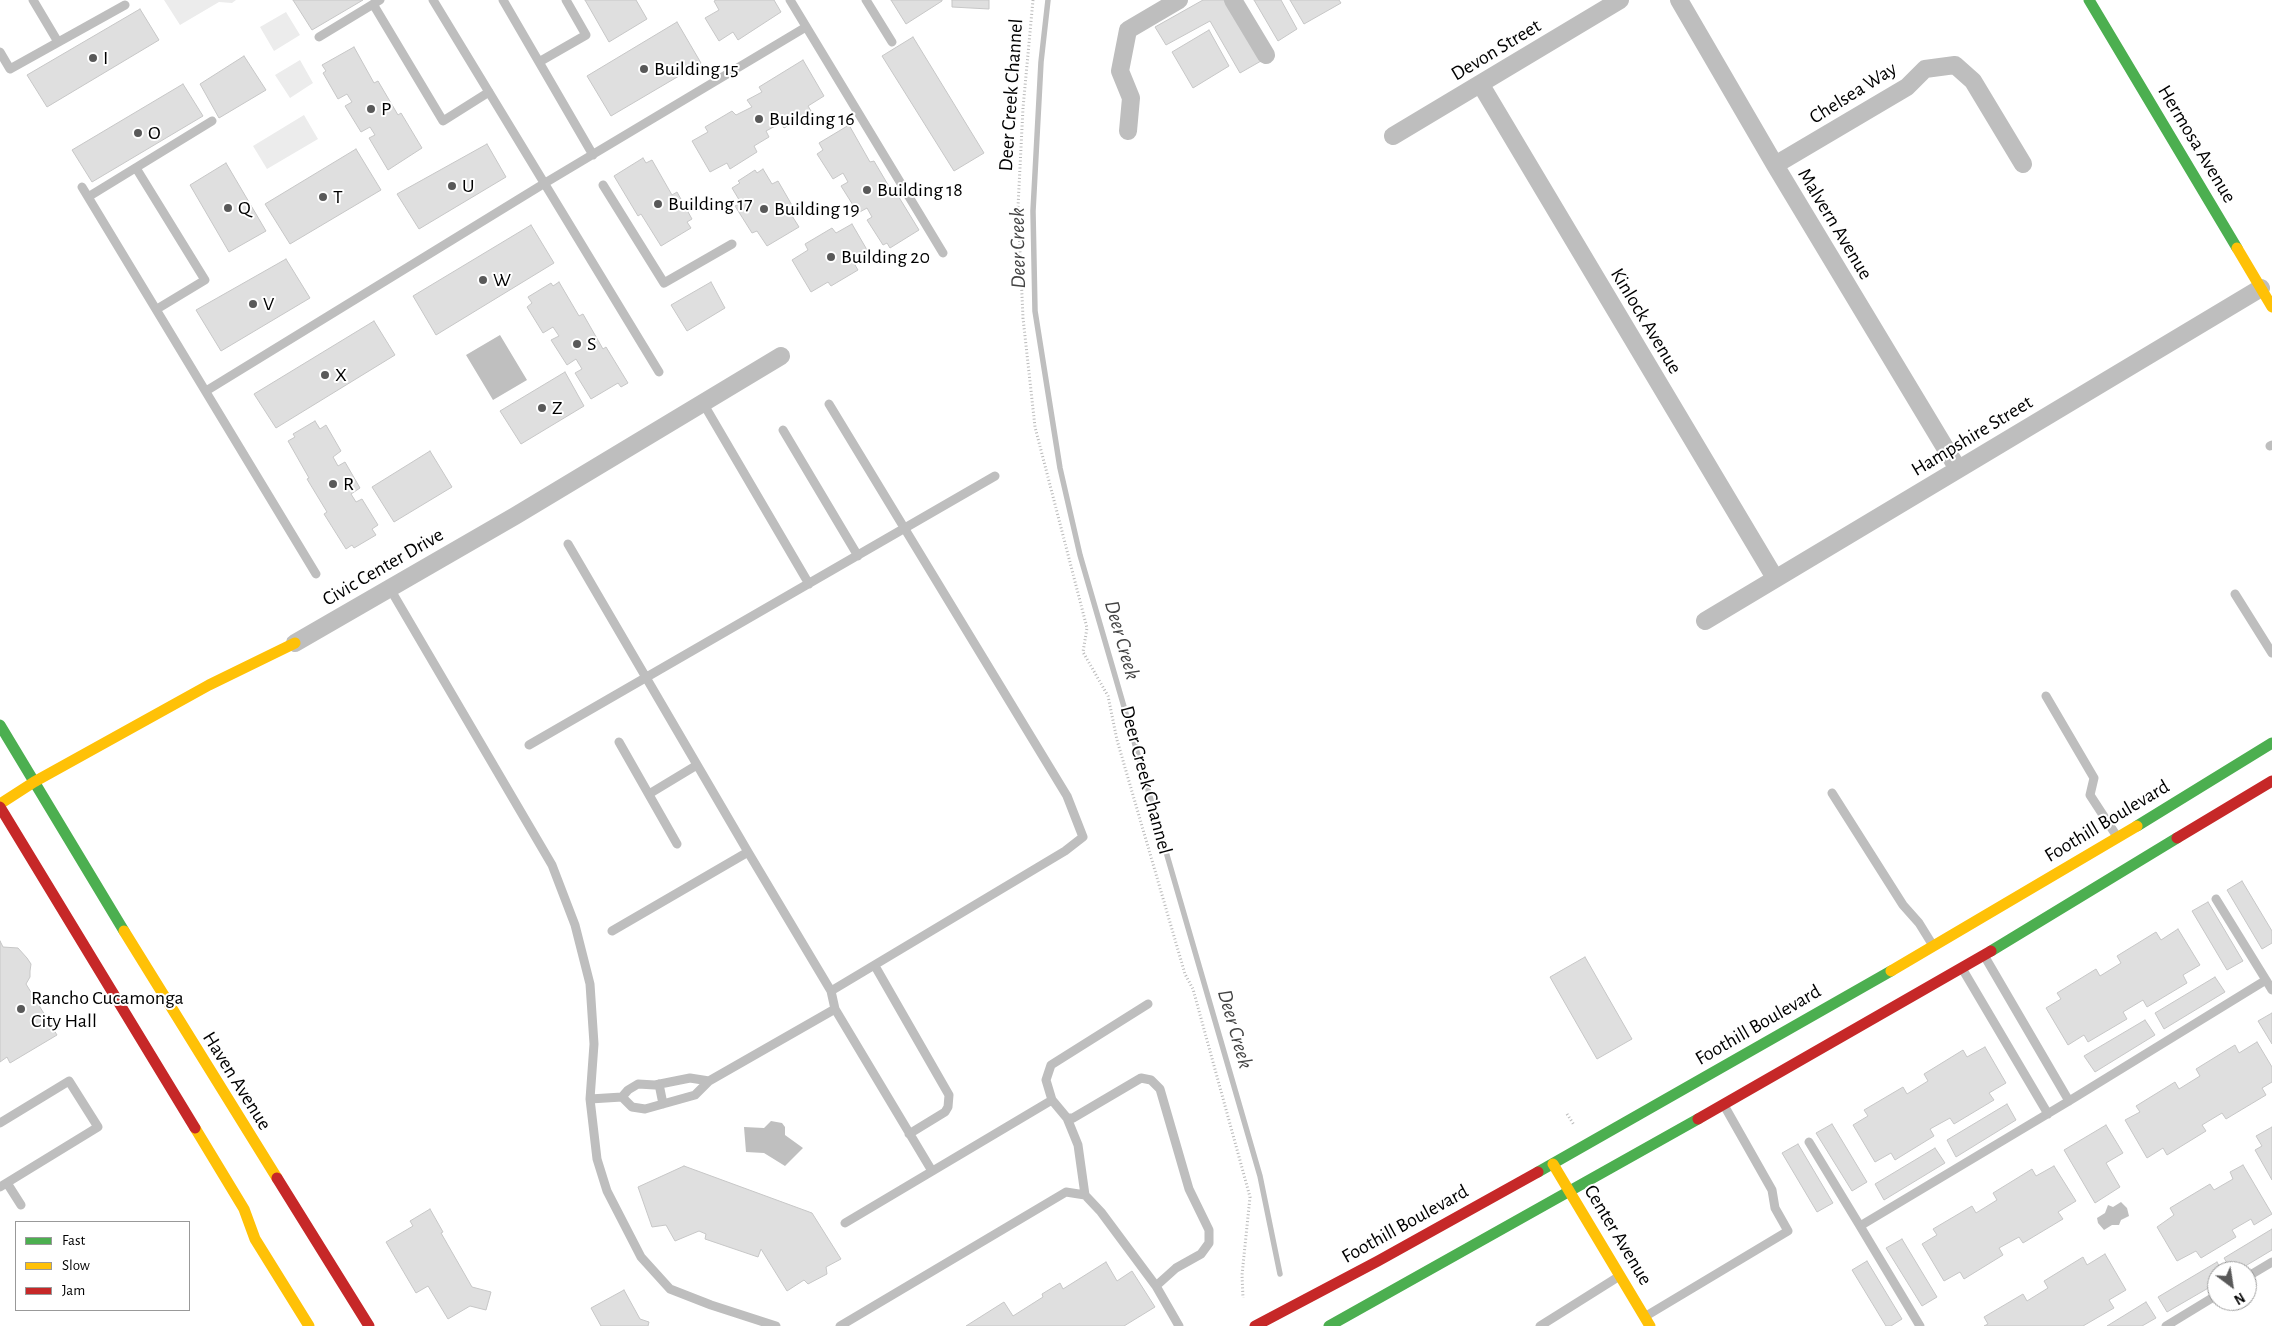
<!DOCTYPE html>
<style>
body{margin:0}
#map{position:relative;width:2272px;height:1326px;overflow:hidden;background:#fff;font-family:"Alegreya Sans",sans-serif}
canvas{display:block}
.legend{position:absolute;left:15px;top:1221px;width:175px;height:90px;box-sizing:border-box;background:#fff;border:1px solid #999;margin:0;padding:6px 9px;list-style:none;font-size:15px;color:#000}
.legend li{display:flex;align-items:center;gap:10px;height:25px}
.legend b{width:25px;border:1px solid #999}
.north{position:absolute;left:2207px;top:1261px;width:50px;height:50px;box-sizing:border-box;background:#fff;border:1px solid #999;border-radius:50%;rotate:149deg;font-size:14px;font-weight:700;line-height:20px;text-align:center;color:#000}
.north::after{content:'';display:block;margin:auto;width:18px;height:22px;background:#595959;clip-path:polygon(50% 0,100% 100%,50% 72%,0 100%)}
</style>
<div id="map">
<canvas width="2272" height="1326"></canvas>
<ul class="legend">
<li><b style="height:6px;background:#4caf50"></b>Fast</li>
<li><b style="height:6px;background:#ffc107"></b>Slow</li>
<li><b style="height:6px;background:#c62828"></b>Jam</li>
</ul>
<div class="north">N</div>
</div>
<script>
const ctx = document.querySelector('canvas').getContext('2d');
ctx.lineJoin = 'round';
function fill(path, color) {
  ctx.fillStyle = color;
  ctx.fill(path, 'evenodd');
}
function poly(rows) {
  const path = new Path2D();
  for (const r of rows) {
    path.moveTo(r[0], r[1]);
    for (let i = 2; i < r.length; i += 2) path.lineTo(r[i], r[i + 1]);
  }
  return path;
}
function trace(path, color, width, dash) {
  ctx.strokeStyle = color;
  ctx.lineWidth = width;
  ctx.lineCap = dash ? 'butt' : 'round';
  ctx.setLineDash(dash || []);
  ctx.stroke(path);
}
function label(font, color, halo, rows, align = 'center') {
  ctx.font = font + ' "Alegreya Sans",sans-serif';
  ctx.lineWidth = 4;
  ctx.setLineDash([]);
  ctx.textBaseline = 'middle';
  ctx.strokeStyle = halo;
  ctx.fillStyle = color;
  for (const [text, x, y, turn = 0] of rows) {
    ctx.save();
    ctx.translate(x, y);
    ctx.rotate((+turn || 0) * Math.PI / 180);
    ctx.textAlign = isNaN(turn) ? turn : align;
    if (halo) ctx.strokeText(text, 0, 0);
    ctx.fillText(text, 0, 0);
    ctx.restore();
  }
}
fill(poly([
 [164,0,236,0,232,3,219,2,180,25],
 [286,12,300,35,274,51,260,27],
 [300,60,313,83,290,98,275,75],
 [304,115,318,139,267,169,253,146]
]), '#ececec');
fill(poly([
 [500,335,527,380,493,400,466,355],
 [771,1121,782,1123,785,1127,785,1135,803,1148,785,1166,764,1153,746,1152,744,1127,764,1128],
 [2121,1202,2127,1208,2129,1216,2121,1220,2119,1225,2112,1225,2104,1230,2098,1223,2097,1218,2105,1213,2108,1205,2113,1207]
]), '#bfbfbf');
trace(poly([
 [1048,0,1041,62,1033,211,1035,311,1060,468,1080,555,1260,1176,1280,1274]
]), '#bfbfbf', 5.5);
const building = poly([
 [293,0,363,0,312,30,293,0],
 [585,0,636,0,647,19,609,42,585,0],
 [716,0,774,0,781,12,738,40,733,32,719,41,705,18,719,10,714,1,716,0],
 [891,0,942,0,942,1,906,24,891,0],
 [952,0,989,0,989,9,952,7,952,0],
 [1203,0,1224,0,1261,61,1240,73,1210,21,1166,45,1155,27,1203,0],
 [1254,0,1281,0,1297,29,1278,41,1254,0],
 [1290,0,1339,0,1341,3,1304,24,1290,0],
 [140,9,159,40,47,107,27,75,140,9],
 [677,22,701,63,611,116,587,76,677,22],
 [1209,30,1229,66,1193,88,1172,52,1209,30],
 [913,37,984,153,954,171,882,56,913,37],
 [354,47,374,83,378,81,398,115,401,113,422,148,388,170,369,138,375,135,370,127,361,132,345,106,352,102,347,94,338,99,323,73,326,71,322,65,354,47],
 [244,56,266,90,219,118,200,84,244,56],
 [803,60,824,96,808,106,811,111,784,128,781,123,766,131,769,137,754,146,757,152,730,169,727,163,710,172,692,141,708,132,705,127,732,111,736,115,752,107,747,100,762,92,759,87,803,60],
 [183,84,203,116,92,182,72,150,183,84],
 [849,125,870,162,874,161,894,195,897,194,919,230,890,248,887,243,883,245,867,220,872,217,867,208,858,213,841,186,848,182,843,173,833,179,817,154,823,150,819,143,849,125],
 [487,144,506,177,419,229,397,194,487,144],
 [356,149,381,190,290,244,265,204,356,149],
 [643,158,646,163,652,160,672,195,677,192,692,219,687,222,691,228,661,246,641,214,638,216,614,176,643,158],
 [226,163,266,231,229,252,190,185,226,163],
 [763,169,772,184,778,181,793,207,789,211,799,227,767,246,757,231,752,233,735,206,741,203,732,188,740,183,738,181,755,170,757,173,763,169],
 [852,224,870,255,855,265,858,270,831,286,828,282,811,292,792,260,808,250,805,244,832,228,836,233,852,224],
 [531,225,554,263,436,335,413,296,531,225],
 [286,259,310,298,221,351,196,310,286,259],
 [559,282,579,316,583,314,603,349,606,347,628,383,621,387,618,383,591,399,575,373,582,369,576,359,567,365,551,340,559,336,553,327,543,333,527,307,532,303,528,297,551,283,553,286,559,282],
 [711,282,725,308,687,331,671,305,711,282],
 [374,321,395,355,276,428,254,394,374,321],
 [565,372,584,406,521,444,500,411,565,372],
 [315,421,320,429,326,425,341,451,333,457,338,466,345,462,360,488,351,494,356,502,362,499,378,525,372,529,376,535,354,548,352,545,346,549,324,514,327,512,307,479,309,478,288,441,295,437,293,434,315,421],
 [430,451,452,487,394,522,372,487,430,451],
 [2242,881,2272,931,2272,943,2262,949,2227,890,2242,881],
 [2208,902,2243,961,2227,970,2192,911,2208,902],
 [2178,929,2200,965,2183,975,2187,983,2147,1007,2143,1000,2123,1012,2127,1019,2088,1042,2084,1035,2068,1045,2046,1008,2061,999,2057,993,2096,969,2100,976,2121,963,2117,956,2156,932,2161,940,2178,929],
 [0,941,3,947,18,948,27,958,31,964,30,971,30,977,26,984,57,1035,10,1063,7,1057,0,1062,0,941],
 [1585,957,1632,1039,1597,1059,1550,977,1585,957],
 [2215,977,2225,992,2164,1029,2155,1013,2215,977],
 [2272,1013,2272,1044,2258,1021,2272,1013],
 [2145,1020,2155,1035,2095,1072,2084,1056,2145,1020],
 [2257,1042,2272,1067,2272,1082,2262,1088,2266,1095,2226,1119,2222,1113,2202,1125,2206,1131,2167,1155,2163,1148,2147,1158,2125,1120,2140,1112,2136,1106,2175,1082,2179,1089,2200,1076,2196,1069,2235,1045,2239,1053,2257,1042],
 [1985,1047,2006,1083,1989,1093,1994,1100,1954,1124,1950,1118,1930,1129,1934,1136,1895,1160,1891,1153,1875,1162,1853,1125,1868,1116,1864,1110,1903,1087,1907,1094,1928,1081,1924,1074,1963,1050,1967,1057,1985,1047],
 [2007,1104,2016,1120,1956,1157,1947,1140,2007,1104],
 [1832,1124,1867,1182,1852,1191,1816,1133,1832,1124],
 [2106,1125,2123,1153,2106,1163,2120,1187,2095,1203,2064,1150,2106,1125],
 [2272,1127,2272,1180,2255,1150,2262,1146,2256,1136,2272,1127],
 [1798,1144,1833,1203,1817,1212,1782,1153,1798,1144],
 [1935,1148,1945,1163,1884,1200,1875,1184,1935,1148],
 [2243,1165,2272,1214,2254,1225,2251,1219,2232,1230,2236,1237,2201,1258,2196,1251,2177,1261,2157,1227,2174,1215,2170,1208,2210,1184,2214,1190,2233,1179,2230,1172,2243,1165],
 [684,1166,812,1213,841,1259,826,1267,827,1274,808,1284,804,1280,787,1291,761,1249,758,1257,705,1239,706,1234,699,1231,675,1241,666,1225,652,1227,638,1187,684,1166],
 [2054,1166,2076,1201,2058,1212,2063,1219,2023,1243,2019,1237,1999,1248,2003,1255,1964,1279,1960,1272,1944,1281,1922,1244,1937,1235,1933,1229,1972,1206,1976,1213,1997,1200,1993,1193,2032,1169,2036,1176,2054,1166],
 [430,1209,443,1232,441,1233,472,1287,491,1292,486,1310,470,1306,448,1319,428,1286,416,1293,386,1242,413,1226,410,1221,430,1209],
 [2272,1229,2272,1250,2237,1271,2232,1271,2224,1258,2272,1229],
 [1902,1239,1937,1297,1922,1306,1886,1248,1902,1239],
 [2105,1254,2126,1290,2109,1300,2114,1308,2083,1326,1984,1326,1988,1324,1984,1317,2023,1294,2027,1301,2048,1288,2044,1281,2083,1257,2087,1265,2105,1254],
 [1867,1261,1902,1319,1891,1326,1886,1326,1852,1270,1867,1261],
 [1106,1262,1117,1281,1132,1271,1155,1307,1124,1326,966,1326,1004,1302,1013,1316,1043,1297,1042,1294,1060,1283,1063,1289,1106,1262],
 [2217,1262,2222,1271,2217,1271,2217,1283,2167,1312,2158,1297,2217,1262],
 [624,1290,640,1319,649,1322,648,1326,601,1326,591,1308,624,1290],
 [2146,1302,2156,1318,2142,1326,2107,1326,2146,1302]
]);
fill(building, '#dfdfdf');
trace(building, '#c7c7c7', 1);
trace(poly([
 [1033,0,1023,108,1018,207,1023,318,1035,427,1087,628,1083,652,1108,696,1117,740,1185,974,1193,989,1250,1197,1242,1275,1243,1298],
 [1567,1114,1574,1125]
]), '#b9b9b9', 3, [1, 2.5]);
trace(poly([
 [33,0,58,42],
 [433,0,659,372],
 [503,0,593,155],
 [790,0,943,253],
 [866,0,892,42],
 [373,4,443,121,489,92],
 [319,37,380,0],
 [0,52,10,69,125,5],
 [539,62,586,35,566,0],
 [136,168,205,280,157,309],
 [603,185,664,283,732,244],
 [82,187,316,574],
 [88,197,212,121],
 [206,391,545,183,806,27],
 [703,403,809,584],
 [829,404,1067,796,1083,837,1065,851,831,991],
 [783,430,858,556],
 [2270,446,2272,445],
 [568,544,748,852,831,991,835,1009,932,1171],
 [389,587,552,865,575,925,590,984,594,1044,590,1099,597,1159,607,1191,641,1257,670,1289,711,1305,776,1326],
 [2235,594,2272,653],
 [2046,696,2094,778,2090,795,2116,835],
 [619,742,677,844],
 [529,745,995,476],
 [1832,793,1903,905,1919,923,1932,944],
 [649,794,697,765],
 [2216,899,2266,980],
 [612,931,748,852],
 [1985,957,2069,1101],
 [875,966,949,1095,948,1107,945,1112,909,1134],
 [1963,970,2048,1114],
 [1148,1004,1051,1065,1046,1080,1052,1100,1067,1118,1073,1118,1141,1078,1151,1080,1160,1089,1189,1189,1209,1230,1209,1243,1201,1254,1176,1268,1156,1286],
 [659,1084,663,1104],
 [622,1097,628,1090,638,1084,655,1085,690,1078,709,1081],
 [590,1099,622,1097,632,1107,645,1109,695,1095,709,1081,835,1009],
 [1067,1118,1078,1145,1085,1195],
 [0,1123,69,1081,98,1127,0,1187],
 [1809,1142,1860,1226],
 [7,1183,21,1205],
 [845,1223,1052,1100],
 [2247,1277,2272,1262],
 [1646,1316,1788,1231,1775,1208,1772,1190,1725,1107],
 [840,1326,1066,1192,1085,1195,1101,1212,1156,1286,1179,1326],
 [1540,1326,1618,1277],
 [1920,1326,1860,1226,2069,1101,2266,980,2272,990],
 [2166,1326,2217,1295]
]), '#bebebe', 9);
trace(poly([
 [1233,0,1266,55],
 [1679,0,1775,165,1958,469],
 [1481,85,1775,578],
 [1128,131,1131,98,1120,71,1128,30,1179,0],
 [1393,136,1620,0],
 [1775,165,1907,87,1925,69,1955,65,1973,81,2023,164],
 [1705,621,2261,288],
 [295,643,515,516,781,356]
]), '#bebebe', 18);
trace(poly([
 [2089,0,2237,248],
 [0,725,124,931],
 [2137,826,2272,743],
 [1991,951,2177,838],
 [1538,1172,1891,971],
 [1329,1326,1698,1119]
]), '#4caf50', 11);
trace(poly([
 [2237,248,2272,307],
 [0,804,34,782,209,685,295,643],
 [124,931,277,1178],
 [1891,971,2137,826],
 [195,1128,244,1209,255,1239,309,1326],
 [1553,1164,1650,1326]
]), '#ffc107', 11);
trace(poly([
 [0,807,195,1128],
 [2177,838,2272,781],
 [1698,1119,1991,951],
 [277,1178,369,1326],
 [1255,1326,1378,1261,1538,1172]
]), '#c62828', 11);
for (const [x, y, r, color] of [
 [93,58,5,"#595959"],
 [644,69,5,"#595959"],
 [371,109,5,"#595959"],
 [759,119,5,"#595959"],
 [138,133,5,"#595959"],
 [452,186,5,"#595959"],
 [867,190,5,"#595959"],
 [323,197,5,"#595959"],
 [658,204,5,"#595959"],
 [228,208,5,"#595959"],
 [764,209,5,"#595959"],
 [831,257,5,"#595959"],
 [483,280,5,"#595959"],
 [253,304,5,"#595959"],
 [577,344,5,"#595959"],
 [325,375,5,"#595959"],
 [542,408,5,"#595959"],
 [333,484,5,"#595959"],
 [21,1009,5,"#595959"]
]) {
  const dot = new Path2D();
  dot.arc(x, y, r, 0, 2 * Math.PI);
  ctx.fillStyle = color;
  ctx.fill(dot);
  trace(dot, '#fff', 2);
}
label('20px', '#000', '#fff', [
 ["Devon Street",1496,50,-31],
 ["Chelsea Way",1853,93,-32],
 ["Deer Creek Channel",1011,95,-86],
 ["Hermosa Avenue",2197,144,59],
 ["Malvern Avenue",1835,224,59],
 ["Kinlock Avenue",1646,321,59],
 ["Hampshire Street",1972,436,-31],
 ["Civic Center Drive",383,567,-30],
 ["Deer Creek Channel",1146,780,75],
 ["Foothill Boulevard",2107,821,-31],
 ["Foothill Boulevard",1758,1025,-30],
 ["Haven Avenue",237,1081,58],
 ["Foothill Boulevard",1405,1224,-29],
 ["Center Avenue",1618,1235,59]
]);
label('20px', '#000', '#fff', [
 ["I",103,58],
 ["Building 15",654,69],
 ["P",381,109],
 ["Building 16",769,119],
 ["O",148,133],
 ["U",462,186],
 ["Building 18",877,190],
 ["T",333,197],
 ["Building 17",668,204],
 ["Q",238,208],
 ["Building 19",774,209],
 ["Building 20",841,257],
 ["W",493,280],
 ["V",263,304],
 ["S",587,344],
 ["X",335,375],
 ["Z",552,408],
 ["R",343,484],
 ["Rancho Cucamonga",31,998],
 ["City Hall",31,1021]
], 'left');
label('italic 21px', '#444', '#fff', [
 ["Deer Creek",1018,248,-91],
 ["Deer Creek",1122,640,74],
 ["Deer Creek",1235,1029,74]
]);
</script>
